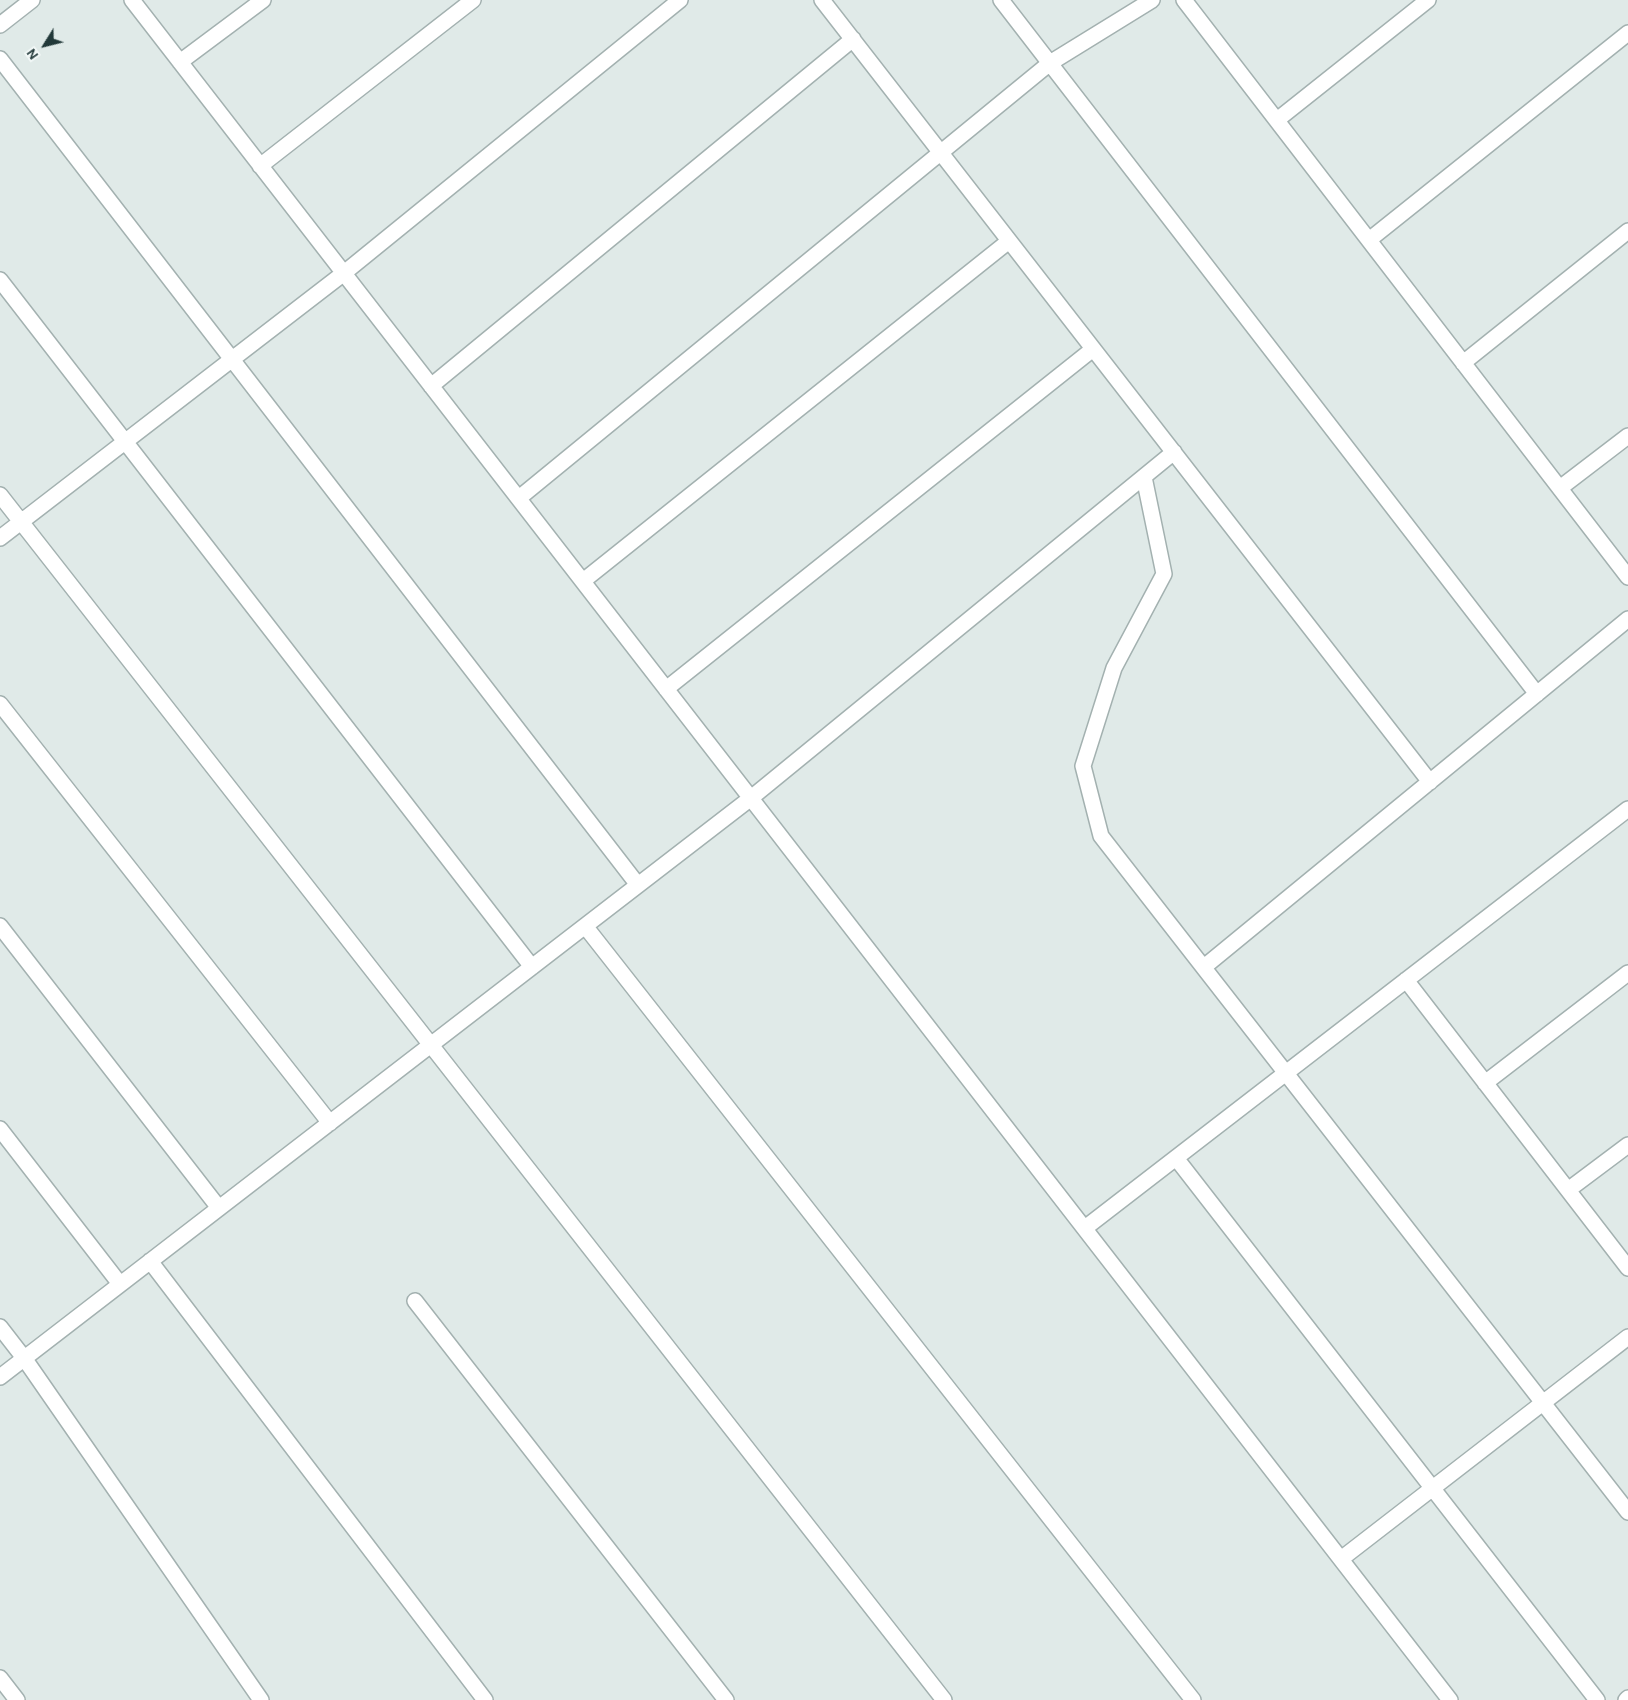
<!DOCTYPE html>
<style>
body{margin:0}
#map{position:relative;width:1628px;height:1700px;overflow:hidden;background:#e0eae8;font-family:Karla,sans-serif}
canvas{display:block}
.north{position:absolute;left:20px;top:20px;width:50px;height:50px;-webkit-text-stroke:4px #f1f7f6;paint-order:stroke;rotate:234deg;font-size:14px;font-weight:700;line-height:20px;text-align:center;color:#223939}
.north::after{content:'';display:block;margin:auto;width:18px;height:22px;background:#223939;clip-path:polygon(50% 0,100% 100%,50% 72%,0 100%)}
</style>
<div id="map">
<canvas width="1628" height="1700"></canvas>
<div class="north">N</div>
</div>
<script>
const ctx = document.querySelector('canvas').getContext('2d');
ctx.lineJoin = 'round';
function poly(rows) {
  const path = new Path2D();
  for (const r of rows) {
    path.moveTo(r[0], r[1]);
    for (let i = 2; i < r.length; i += 2) path.lineTo(r[i], r[i + 1]);
  }
  return path;
}
function trace(path, color, width, dash) {
  ctx.strokeStyle = color;
  ctx.lineWidth = width;
  ctx.lineCap = dash ? 'butt' : 'round';
  ctx.setLineDash(dash || []);
  ctx.stroke(path);
}
const minor = poly([
 [132,0,1450,1700],
 [822,0,1430,782],
 [1001,0,1537,694],
 [1184,0,1628,577],
 [0,25,32,0],
 [0,59,638,885],
 [180,62,263,0],
 [1277,120,1428,0],
 [260,166,473,0],
 [1369,240,1628,33],
 [0,280,532,967],
 [1463,363,1628,231],
 [431,386,853,39],
 [1144,477,1164,574,1114,668,1083,766,1101,836,1628,1512],
 [1560,488,1628,436],
 [0,495,944,1700],
 [519,498,1050,63,1152,0],
 [0,538,344,273,680,0],
 [583,581,1009,241],
 [666,689,1093,349],
 [0,704,330,1123],
 [0,926,219,1208],
 [585,926,1193,1700],
 [1204,967,1628,619],
 [1406,980,1628,1268],
 [1485,1083,1628,973],
 [0,1129,120,1284],
 [1176,1158,1597,1700],
 [1568,1190,1628,1145],
 [1085,1228,1628,809],
 [150,1261,485,1700],
 [415,1301,726,1700],
 [0,1327,24,1358,261,1700],
 [0,1377,751,798,1174,452],
 [1341,1559,1628,1337],
 [0,1678,17,1700],
 [1626,1700,1628,1698]
]);
trace(minor, '#a3b1b0', 18);
trace(minor, '#fff', 15);
</script>
